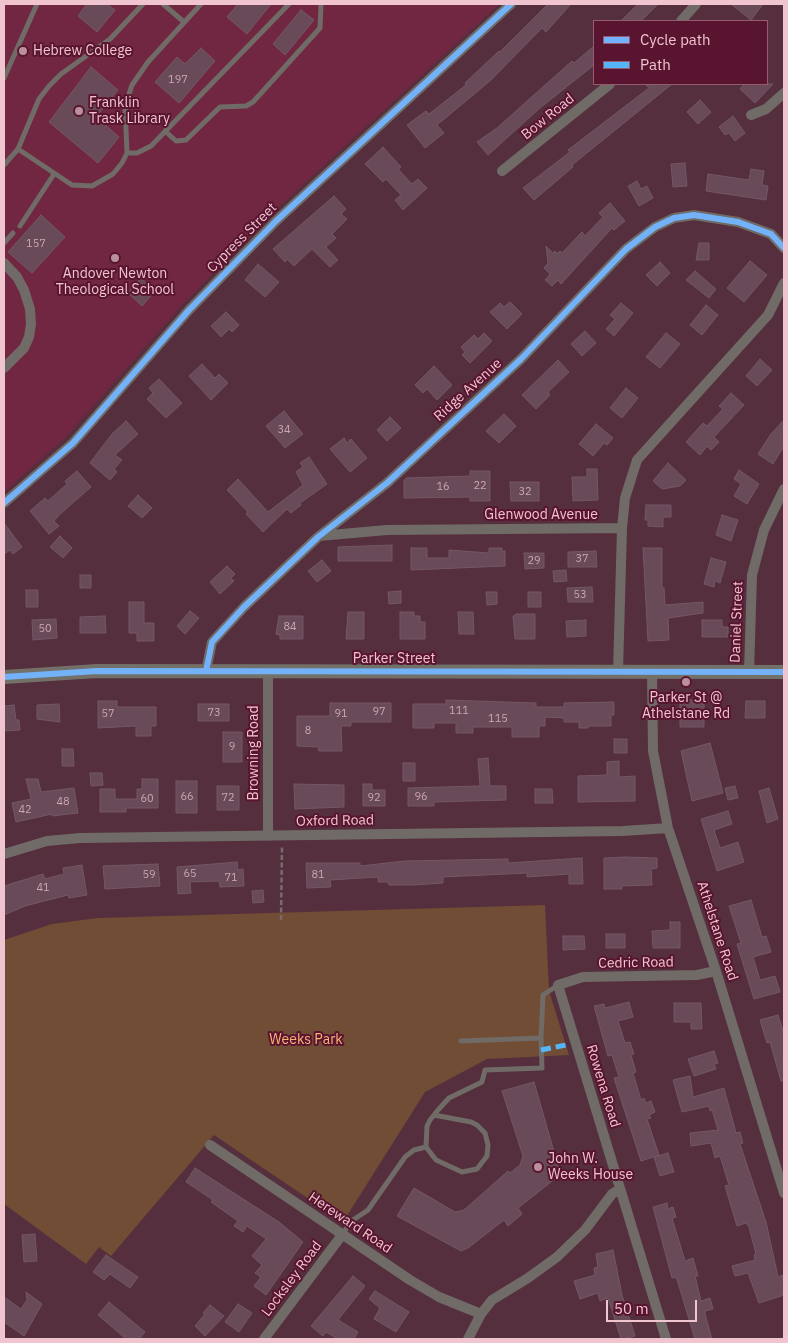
<!DOCTYPE html>
<style>
body{margin:0}
#map{position:relative;width:788px;height:1343px;overflow:hidden;background:#552f3d;font-family:"IBM Plex Sans",sans-serif}
canvas{display:block}
.frame{position:absolute;inset:0;border:5px solid #f0c5cf;pointer-events:none}
.legend{position:absolute;left:593px;top:20px;width:175px;height:65px;box-sizing:border-box;background:#59142f;border:1px solid #955b6f;margin:0;padding:6px 9px;list-style:none;font-size:15px;color:#f0c5cf}
.legend li{display:flex;align-items:center;gap:10px;height:25px}
.legend b{width:25px;border:1px solid #955b6f}
.scale{position:absolute;left:606px;top:1300px;width:91px;height:22px;box-sizing:border-box;border:2px solid #f0c5cf;border-top:0;padding-left:6px;font-size:15px;line-height:18px;white-space:nowrap;color:#f0c5cf;-webkit-text-stroke:4px #59142f;paint-order:stroke}
</style>
<div id="map">
<canvas width="788" height="1343"></canvas>
<div class="frame"></div>
<ul class="legend">
<li><b style="height:6px;background:#73b2f8"></b>Cycle path</li>
<li><b style="height:6px;background:#56b5f8"></b>Path</li>
</ul>
<div class="scale">50 m</div>
</div>
<script>
const ctx = document.querySelector('canvas').getContext('2d');
ctx.lineJoin = 'round';
function fill(path, color) {
  ctx.fillStyle = color;
  ctx.fill(path, 'evenodd');
}
function poly(rows) {
  const path = new Path2D();
  for (const r of rows) {
    path.moveTo(r[0], r[1]);
    for (let i = 2; i < r.length; i += 2) path.lineTo(r[i], r[i + 1]);
  }
  return path;
}
function trace(path, color, width, dash) {
  ctx.strokeStyle = color;
  ctx.lineWidth = width;
  ctx.lineCap = dash ? 'butt' : 'round';
  ctx.setLineDash(dash || []);
  ctx.stroke(path);
}
function label(font, color, halo, rows, align = 'center') {
  ctx.font = font + ' "IBM Plex Sans",sans-serif';
  ctx.lineWidth = 4;
  ctx.setLineDash([]);
  ctx.textBaseline = 'middle';
  ctx.strokeStyle = halo;
  ctx.fillStyle = color;
  for (const [text, x, y, turn = 0] of rows) {
    ctx.save();
    ctx.translate(x, y);
    ctx.rotate((+turn || 0) * Math.PI / 180);
    ctx.textAlign = isNaN(turn) ? turn : align;
    if (halo) ctx.strokeText(text, 0, 0);
    ctx.fillText(text, 0, 0);
    ctx.restore();
  }
}
fill(poly([
 [4,4,499,4,270,215,183,304,66,437,4,492]
]), '#712741');
fill(poly([
 [545,905,549,991,569,1055,487,1059,425,1092,343,1222,214,1135,111,1256,99,1247,86,1264,4,1204,4,940,52,924,98,918]
]), '#714d35');
const building = poly([
 [87,4,107,4,115,10,97,32,78,16,87,4],
 [238,4,271,4,247,34,227,17,238,4],
 [548,4,571,4,546,32,542,28,490,81,437,125,444,133,425,148,407,125,426,111,429,114,466,85,465,83,499,51,500,52,548,4],
 [638,4,658,4,641,21,621,21,638,4],
 [731,4,763,4,751,20,731,4],
 [301,10,314,20,285,55,273,44,301,10],
 [594,46,594,65,540,108,488,155,477,142,497,128,572,61,574,63,594,46],
 [201,48,215,61,179,103,155,82,177,57,185,64,201,48],
 [91,67,118,90,96,117,119,137,98,163,49,122,91,67],
 [645,84,672,84,572,165,573,167,534,200,523,188,570,152,568,150,649,88,645,84],
 [744,84,773,84,755,103,740,89,744,84],
 [700,100,711,112,698,124,687,112,700,100],
 [733,116,745,133,735,141,729,133,725,135,719,127,733,116],
 [383,147,401,167,398,169,412,184,418,179,427,188,403,210,395,200,401,195,386,179,383,182,365,164,383,147],
 [685,163,687,186,673,187,671,164,685,163],
 [751,169,764,171,762,185,768,186,766,200,706,191,708,174,749,180,751,169],
 [637,181,641,189,647,186,653,198,639,206,628,186,637,181],
 [334,196,346,209,341,214,347,219,332,234,336,238,326,247,338,260,330,267,312,249,294,266,287,259,285,262,273,249,334,196],
 [610,203,625,221,614,230,612,228,561,284,558,280,552,286,545,280,550,274,544,268,548,263,546,246,553,253,555,251,557,254,560,251,562,253,582,232,585,236,603,217,599,213,610,203],
 [41,215,65,237,32,273,8,252,41,215],
 [699,243,709,243,709,260,696,260,699,243],
 [750,261,767,275,744,302,727,288,750,261],
 [660,262,670,273,657,286,646,275,660,262],
 [258,264,279,282,265,297,245,280,258,264],
 [695,271,716,289,709,298,686,280,695,271],
 [141,278,155,291,142,306,128,293,141,278],
 [510,302,522,314,507,329,490,312,500,303,504,307,510,302],
 [621,303,633,313,614,336,606,329,615,319,610,315,621,303],
 [706,305,718,315,702,335,690,325,706,305],
 [226,312,239,325,232,332,229,329,221,337,211,326,226,312],
 [585,331,596,343,582,356,571,344,585,331],
 [484,333,492,341,470,363,462,355,465,352,461,347,474,335,478,339,484,333],
 [666,333,680,344,660,368,646,357,666,333],
 [760,359,772,370,757,386,746,376,760,359],
 [558,360,569,372,548,392,550,395,536,409,522,395,558,360],
 [202,364,215,378,219,374,228,383,211,400,189,376,202,364],
 [434,366,452,385,437,400,427,389,423,393,415,385,434,366],
 [159,379,182,403,166,418,147,399,153,393,149,388,159,379],
 [626,388,638,398,622,418,610,408,626,388],
 [731,393,744,405,714,437,719,442,711,450,707,446,700,455,686,442,703,423,707,426,723,409,719,406,731,393],
 [284,411,303,434,285,448,266,426,284,411],
 [504,414,516,426,499,443,486,431,504,414],
 [390,417,401,428,387,441,377,430,390,417],
 [784,420,784,446,773,464,758,454,771,434,784,420],
 [126,421,138,434,115,455,122,460,114,469,117,472,110,480,90,463,112,434,126,421],
 [596,424,613,438,607,445,604,443,593,456,579,444,596,424],
 [344,438,347,443,351,439,367,458,350,472,330,449,344,438],
 [309,457,327,484,300,503,301,505,291,513,287,509,263,532,246,514,248,512,227,490,238,479,268,512,303,485,296,472,303,467,300,463,309,457],
 [668,463,686,480,680,486,662,489,653,481,668,463],
 [587,469,597,469,598,500,573,501,572,477,587,477,587,469],
 [739,470,759,484,747,504,734,496,741,484,734,479,739,470],
 [77,471,91,487,59,515,54,521,59,526,49,534,30,511,45,498,48,501,67,484,65,481,77,471],
 [470,471,490,471,490,501,470,501,470,497,404,498,404,481,406,478,470,476,470,471],
 [510,482,539,482,539,501,511,501,510,482],
 [138,495,152,508,142,518,128,506,138,495],
 [646,505,671,505,671,517,663,517,663,527,648,526,648,520,645,520,646,505],
 [722,515,738,520,731,541,716,535,722,515],
 [4,523,22,547,13,554,10,550,4,554,4,523],
 [60,536,72,548,63,558,50,547,60,536],
 [392,545,392,561,338,561,338,547,392,545],
 [411,548,427,548,427,558,449,558,449,550,489,553,489,548,502,548,502,551,505,551,505,566,411,570,411,548],
 [643,548,662,548,662,588,664,588,665,605,703,602,703,613,668,618,669,640,648,641,643,548],
 [596,551,597,567,568,567,568,552,596,551],
 [524,553,544,553,544,568,525,569,524,553],
 [711,558,726,562,720,583,715,581,714,587,704,584,711,558],
 [322,560,331,571,317,582,308,571,322,560],
 [227,566,235,574,231,578,234,581,220,594,210,582,227,566],
 [566,570,567,581,554,582,553,571,566,570],
 [80,575,91,575,91,588,80,588,80,575],
 [592,587,593,602,568,602,567,588,592,587],
 [26,590,38,590,38,607,26,607,26,590],
 [401,591,401,603,389,604,388,592,401,591],
 [486,592,497,592,497,604,487,605,486,592],
 [528,592,541,592,541,607,528,607,528,592],
 [129,602,144,602,144,623,154,623,154,641,137,641,137,633,129,633,129,602],
 [190,611,199,618,185,634,177,626,190,611],
 [348,612,364,612,364,639,346,639,348,612],
 [400,612,414,612,414,616,420,616,420,622,425,622,425,639,400,639,400,612],
 [458,612,473,612,474,634,459,634,458,612],
 [517,614,535,614,535,639,515,639,513,616,517,614],
 [105,616,106,633,80,633,80,617,105,616],
 [279,616,303,616,303,639,280,639,280,635,276,634,279,616],
 [56,619,57,638,33,640,32,620,56,619],
 [586,620,586,636,567,637,566,621,586,620],
 [702,620,722,620,722,627,728,627,728,637,702,637,702,620],
 [680,699,704,701,704,727,680,727,680,699],
 [446,700,536,703,536,707,564,707,564,703,614,702,614,715,611,715,611,726,588,726,588,728,579,728,579,722,564,722,564,718,545,717,545,726,539,726,539,737,512,737,512,727,473,727,473,733,456,733,456,723,434,723,434,728,413,728,413,704,446,704,446,700],
 [98,701,117,701,117,707,156,707,156,726,151,726,151,736,136,736,136,726,98,728,98,701],
 [746,701,765,701,765,718,745,718,746,701],
 [330,703,391,703,391,722,351,722,351,726,341,726,342,751,319,751,318,747,297,746,297,716,330,716,330,703],
 [59,704,60,722,37,719,37,705,59,704],
 [198,704,229,704,229,721,198,721,198,704],
 [14,705,16,720,19,720,20,730,4,731,4,706,14,705],
 [223,732,242,732,242,762,223,762,223,732],
 [614,739,627,739,627,753,614,753,614,739],
 [710,743,723,793,692,801,681,751,710,743],
 [62,749,73,749,74,766,62,766,62,749],
 [488,758,490,786,506,786,506,800,434,802,434,806,408,806,408,788,480,786,478,759,488,758],
 [619,761,619,777,635,776,635,801,578,802,578,776,607,775,607,762,619,761],
 [403,763,415,763,415,781,403,781,403,763],
 [90,773,102,773,103,785,91,786,90,773],
 [26,779,38,779,41,792,74,788,78,813,52,816,52,814,16,822,12,803,31,799,26,779],
 [142,779,158,779,158,808,126,808,126,812,100,812,100,789,115,789,115,799,137,799,137,789,142,789,142,779],
 [176,781,197,781,197,813,176,813,176,781],
 [294,784,344,785,344,807,295,809,294,784],
 [363,784,372,784,372,790,385,790,385,806,363,806,363,784],
 [217,786,239,786,239,810,217,810,217,786],
 [735,786,738,798,728,800,725,788,735,786],
 [769,788,778,819,767,823,759,791,769,788],
 [535,789,552,789,553,803,535,803,535,789],
 [728,811,732,824,714,830,720,848,738,842,744,862,717,871,701,819,728,811],
 [626,857,657,858,657,868,651,869,652,885,622,886,622,889,604,889,604,858,626,857],
 [582,858,583,884,569,884,569,874,527,877,527,873,443,877,443,883,414,885,389,885,388,882,378,882,378,877,330,880,331,887,307,888,306,863,360,863,360,866,405,861,508,859,508,863,582,858],
 [237,862,238,870,243,869,244,886,220,887,219,881,190,882,191,893,178,894,177,867,237,862],
 [158,864,160,886,105,889,103,866,158,864],
 [82,865,87,895,69,898,68,895,25,906,4,915,4,886,43,874,45,879,64,874,63,868,82,865],
 [263,890,264,902,253,903,252,891,263,890],
 [751,900,762,937,766,936,771,952,753,957,760,980,775,976,780,992,754,999,737,944,741,943,729,906,751,900],
 [670,922,680,922,680,948,653,948,652,931,670,930,670,922],
 [606,934,625,934,625,948,606,948,606,934],
 [563,936,584,936,585,949,563,950,563,936],
 [629,1002,633,1017,618,1021,625,1043,630,1042,634,1054,631,1055,636,1072,633,1073,641,1100,644,1098,646,1103,651,1101,655,1112,649,1115,651,1118,647,1119,659,1155,641,1161,614,1078,619,1077,612,1055,608,1056,594,1006,604,1004,605,1008,629,1002],
 [674,1003,701,1003,702,1029,691,1029,691,1022,674,1022,674,1003],
 [778,1015,784,1034,784,1081,781,1081,770,1042,767,1043,760,1020,778,1015],
 [714,1051,718,1063,714,1064,716,1069,694,1076,688,1059,714,1051],
 [690,1076,693,1097,724,1088,736,1133,740,1132,743,1143,740,1144,766,1222,778,1277,782,1275,784,1281,784,1295,759,1303,748,1273,735,1276,732,1266,755,1260,754,1255,756,1254,749,1227,746,1223,737,1226,725,1186,729,1185,720,1156,715,1158,711,1143,691,1146,690,1133,718,1130,712,1110,710,1111,709,1106,682,1112,673,1080,690,1076],
 [534,1082,559,1169,556,1178,518,1208,522,1214,508,1226,504,1220,468,1248,461,1251,397,1216,414,1188,455,1212,464,1210,508,1171,510,1173,520,1165,523,1156,502,1091,534,1082],
 [668,1153,674,1172,660,1176,654,1157,668,1153],
 [195,1168,279,1222,303,1242,266,1295,254,1286,261,1277,255,1273,262,1265,252,1256,266,1239,247,1226,243,1232,234,1226,238,1221,211,1202,213,1200,186,1182,195,1168],
 [667,1203,668,1209,673,1207,676,1217,672,1218,685,1261,693,1258,698,1276,695,1276,701,1301,710,1298,713,1309,705,1311,705,1314,712,1339,695,1339,679,1286,676,1277,672,1278,653,1207,667,1203],
 [35,1234,37,1261,24,1262,22,1235,35,1234],
 [613,1250,622,1295,635,1336,623,1339,621,1339,608,1298,600,1301,598,1293,580,1299,574,1281,595,1275,594,1268,598,1267,596,1254,613,1250],
 [106,1255,138,1277,130,1288,110,1274,104,1280,93,1272,106,1255],
 [353,1276,365,1286,338,1320,358,1332,354,1339,338,1339,326,1332,323,1336,311,1326,353,1276],
 [375,1291,409,1312,396,1332,374,1319,380,1308,369,1299,375,1291],
 [26,1292,42,1304,24,1336,4,1322,4,1297,21,1309,27,1300,26,1292],
 [109,1302,145,1332,139,1339,126,1339,98,1315,109,1302],
 [238,1304,252,1313,239,1332,225,1322,238,1304],
 [210,1305,224,1316,205,1336,195,1326,205,1314,203,1313,210,1305]
]);
fill(building, '#684a59');
trace(building, '#745765', 1);
trace(poly([
 [281,920,282,847]
]), '#776b6b', 2.5, [5, 2.5]);
trace(poly([
 [163,4,184,22],
 [4,78,37,4],
 [165,131,176,141,186,140,220,107,246,106,253,102,320,28,321,4],
 [18,149,72,185,92,186,113,174,122,163,127,153,125,106,132,85,148,62,201,4],
 [127,153,137,153,151,146,289,4],
 [4,165,18,149,39,99,49,86,61,74,110,39,143,4],
 [20,226,54,174],
 [4,243,13,233],
 [461,1041,541,1038,543,995,558,985],
 [434,1115,471,1122,477,1125,485,1133,488,1145,487,1156,477,1169,462,1172,436,1160,426,1147,427,1126,430,1120,438,1110,449,1098,482,1082,485,1070,542,1068,541,1038],
 [343,1234,350,1222,368,1210,405,1157,414,1150,426,1147]
]), '#706b66', 5);
trace(poly([
 [681,21,696,4],
 [751,115,766,109,784,93],
 [502,171,610,84],
 [4,263,17,277,24,290,30,309,31,324,29,337,24,348,4,368],
 [4,503,73,443,189,310,276,221,511,4],
 [622,528,625,498,637,460,768,315,784,283],
 [319,536,387,530,622,528,618,672],
 [206,671,212,642,244,607,318,537,387,483,521,359,626,249,655,227,674,218,694,215,738,222,771,234,784,248],
 [268,671,268,836],
 [652,672,653,751,668,828,716,971,784,1193],
 [749,672,752,575,764,530,784,489],
 [4,854,47,841,80,838,623,831,668,828],
 [210,1145,410,1280,439,1297,481,1314],
 [264,1339,342,1235],
 [468,1339,481,1314,492,1300,528,1278,557,1257,585,1230,612,1194,620,1189],
 [666,1339,558,985,583,977,697,975,716,971]
]), '#706b66', 10);
trace(poly([
 [4,677,97,671,784,672]
]), '#727068', 14);
trace(poly([
 [541,1050,566,1045]
]), '#56b5f8', 5, [10, 5]);
trace(poly([
 [4,503,73,443,189,310,276,221,511,4],
 [206,671,212,642,244,607,318,537,387,483,521,359,626,249,655,227,674,218,694,215,738,222,771,234,784,248],
 [4,677,97,671,784,672]
]), '#73b2f8', 6);
for (const [x, y, r, color] of [
 [23,51,5,"#ba909c"],
 [79,111,5,"#ba909c"],
 [115,258,5,"#ba909c"],
 [686,682,5,"#ba909c"],
 [538,1167,5,"#ba909c"]
]) {
  const dot = new Path2D();
  dot.arc(x, y, r, 0, 2 * Math.PI);
  ctx.fillStyle = color;
  ctx.fill(dot);
  trace(dot, '#59142f', 2);
}
label('11px', '#cea6b2', null, [
 ["197",178,80],
 ["157",36,244],
 ["34",284,430],
 ["22",480,486],
 ["16",443,487],
 ["32",525,492],
 ["37",582,559],
 ["29",534,561],
 ["53",580,595],
 ["84",290,627],
 ["50",45,629],
 ["111",459,711],
 ["97",379,712],
 ["73",214,713],
 ["57",108,714],
 ["91",341,714],
 ["115",498,719],
 ["8",308,731],
 ["9",232,747],
 ["66",187,797],
 ["96",421,797],
 ["72",228,798],
 ["92",374,798],
 ["60",147,799],
 ["48",63,802],
 ["42",25,810],
 ["65",190,874],
 ["59",149,875],
 ["81",318,875],
 ["71",231,878],
 ["41",43,888]
]);
label('14px', '#f0c5cf', '#59142f', [
 ["Hebrew College",33,51],
 ["Franklin",89,103],
 ["Trask Library",89,119],
 ["Andover Newton",115,274,"center"],
 ["Theological School",115,290,"center"],
 ["Parker St @",686,698,"center"],
 ["Athelstane Rd",686,714,"center"],
 ["John W.",548,1159],
 ["Weeks House",548,1175]
], 'left');
label('14px', '#f0c5cf', '#59142f', [
 ["Bow Road",548,117,-39],
 ["Cypress Street",242,238,-45],
 ["Ridge Avenue",468,390,-42],
 ["Glenwood Avenue",541,515],
 ["Daniel Street",737,622,-88],
 ["Parker Street",394,659],
 ["Browning Road",254,753,-90],
 ["Oxford Road",335,821,-1],
 ["Athelstane Road",717,931,72],
 ["Cedric Road",636,963,-1],
 ["Rowena Road",603,1086,73],
 ["Hereward Road",350,1223,34],
 ["Locksley Road",292,1279,-53]
]);
label('14px', '#fdb576', '#59142f', [
 ["Weeks Park",306,1040]
]);
</script>
